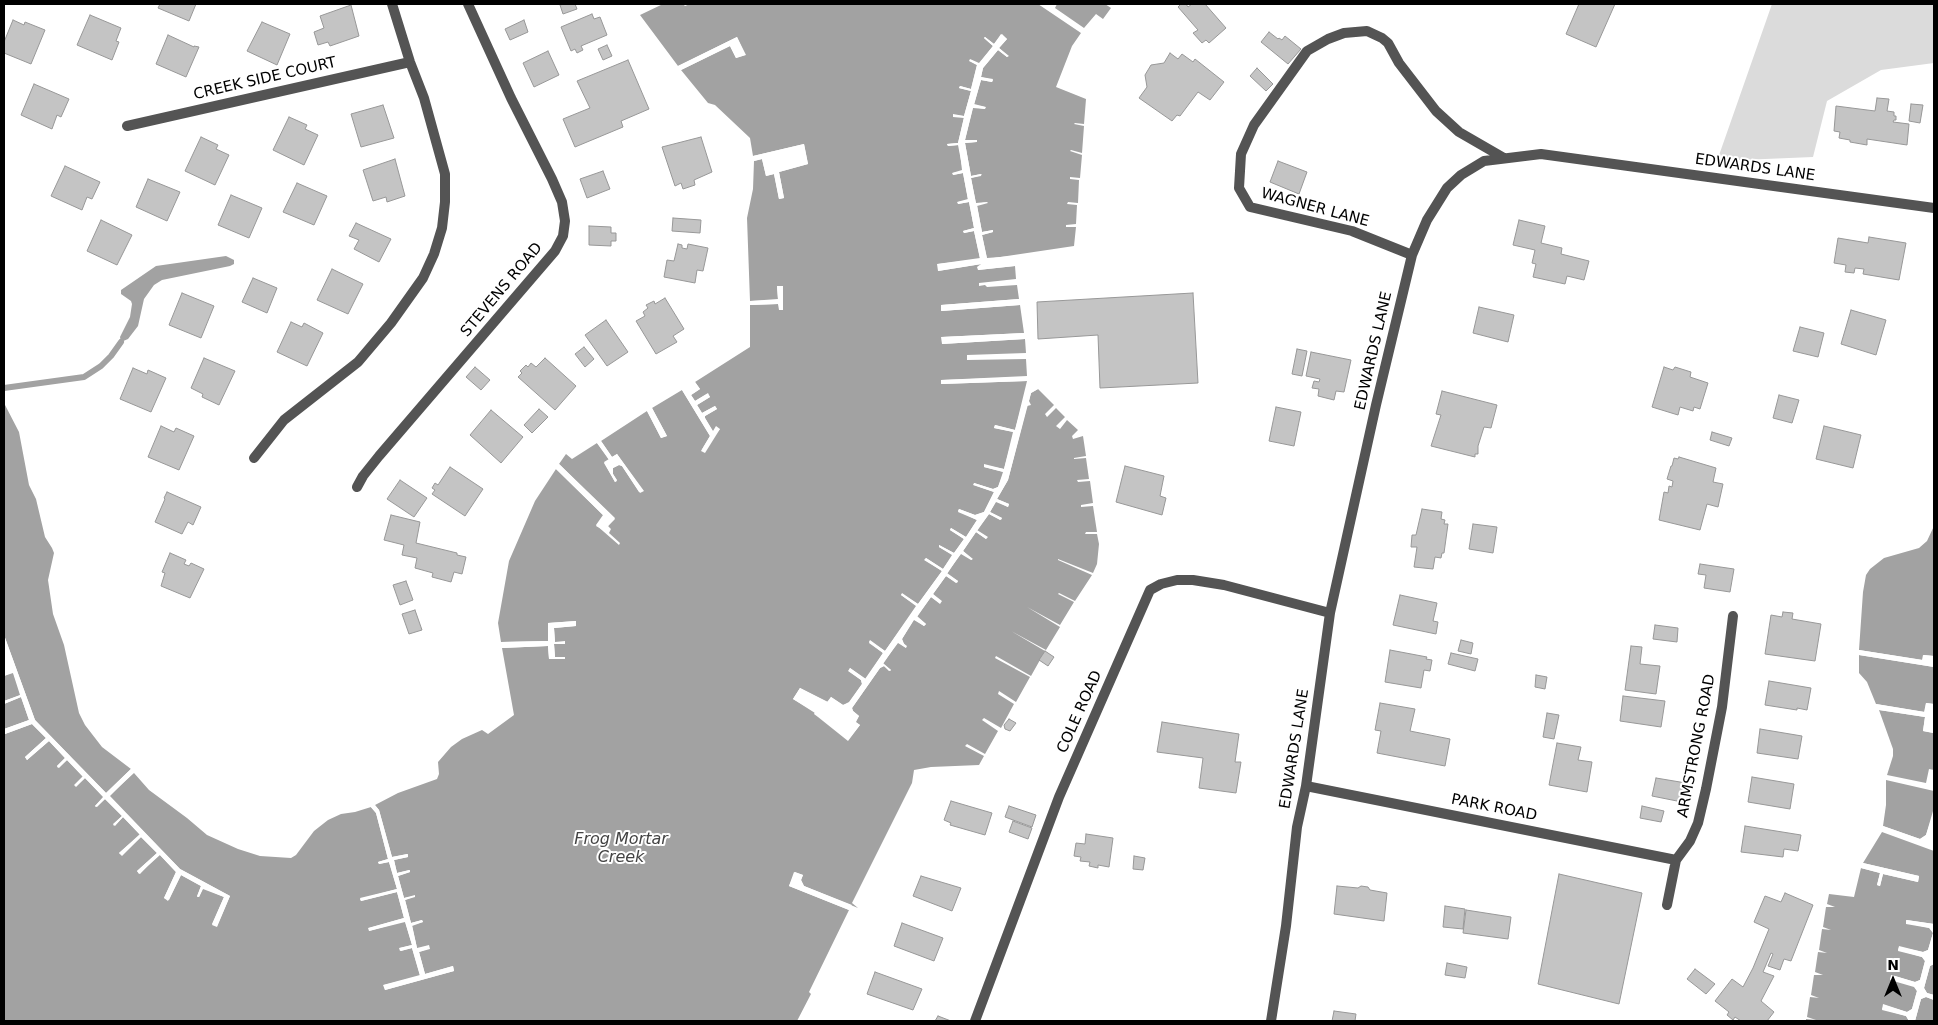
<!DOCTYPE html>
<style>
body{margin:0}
#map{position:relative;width:1938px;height:1025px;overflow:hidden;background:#fff;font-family:"DejaVu Sans",sans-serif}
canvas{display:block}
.frame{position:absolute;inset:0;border:5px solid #000;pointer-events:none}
.north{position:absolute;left:1868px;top:955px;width:50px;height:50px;-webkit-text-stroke:4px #fff;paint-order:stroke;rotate:0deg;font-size:14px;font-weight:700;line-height:20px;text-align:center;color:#000}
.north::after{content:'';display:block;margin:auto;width:18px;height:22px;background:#000;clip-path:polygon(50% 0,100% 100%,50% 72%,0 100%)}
</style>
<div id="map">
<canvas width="1938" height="1025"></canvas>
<div class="frame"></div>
<div class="north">N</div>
</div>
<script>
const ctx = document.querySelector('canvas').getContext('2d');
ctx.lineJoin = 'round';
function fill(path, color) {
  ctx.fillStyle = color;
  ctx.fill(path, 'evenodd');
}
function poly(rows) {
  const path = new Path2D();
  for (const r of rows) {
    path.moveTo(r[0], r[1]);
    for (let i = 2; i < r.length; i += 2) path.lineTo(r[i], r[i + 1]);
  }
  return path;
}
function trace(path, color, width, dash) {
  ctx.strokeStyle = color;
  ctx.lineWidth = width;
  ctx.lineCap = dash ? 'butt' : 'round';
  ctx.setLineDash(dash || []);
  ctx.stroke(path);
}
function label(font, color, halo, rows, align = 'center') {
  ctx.font = font + ' "DejaVu Sans",sans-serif';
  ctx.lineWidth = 4;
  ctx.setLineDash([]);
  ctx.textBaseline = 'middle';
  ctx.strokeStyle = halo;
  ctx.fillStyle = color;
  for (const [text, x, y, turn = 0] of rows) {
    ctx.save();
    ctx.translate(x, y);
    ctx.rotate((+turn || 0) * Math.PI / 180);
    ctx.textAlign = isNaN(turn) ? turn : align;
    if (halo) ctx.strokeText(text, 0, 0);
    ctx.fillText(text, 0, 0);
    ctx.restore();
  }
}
fill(poly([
 [1772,4,1934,4,1934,63,1881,70,1827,101,1813,157,1717,161]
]), '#dbdbdb');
fill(poly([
 [663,4,683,4,685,6,690,4,1038,4,1081,33,1072,46,1056,87,1086,99,1084,124,1075,123,1074,124,1084,126,1082,153,1071,150,1070,151,1082,155,1080,178,1070,177,1070,179,1079,180,1078,203,1068,202,1067,204,1077,205,1076,224,1066,225,1066,227,1076,227,1074,246,987,259,982,235,993,232,993,230,982,232,977,205,987,202,976,204,971,178,981,176,981,174,971,176,965,143,976,142,976,140,965,140,973,107,985,109,985,107,974,105,981,80,992,82,993,79,981,77,983,68,998,50,1007,57,1008,56,999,48,1007,39,1001,34,994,44,985,37,984,38,993,46,979,64,971,60,970,61,977,65,971,89,960,86,959,88,971,91,964,116,953,115,953,117,964,117,958,143,947,144,948,146,958,145,963,171,953,173,953,175,963,173,968,200,958,202,958,204,969,202,974,228,963,231,964,233,974,231,980,259,938,264,938,271,982,264,978,270,1015,266,1016,279,979,283,979,286,985,285,987,287,1017,285,1019,299,941,305,942,311,1020,305,1024,333,942,337,942,344,1025,339,1026,353,967,355,967,360,1026,359,1027,376,941,380,942,384,1027,381,1015,430,995,425,994,428,1014,432,1004,469,984,465,984,467,1004,472,998,487,993,489,974,483,974,485,994,492,984,512,975,515,959,509,958,512,977,520,966,537,951,528,950,530,964,539,954,553,939,545,939,547,953,555,943,569,926,558,925,560,942,571,918,604,902,594,901,595,917,606,885,651,870,641,869,643,883,653,865,679,850,668,849,671,861,680,862,684,849,703,843,705,831,697,828,702,800,688,793,699,815,713,848,740,860,725,855,722,859,716,853,711,852,708,880,668,884,666,889,671,891,670,883,664,898,642,906,648,902,639,914,619,924,626,926,624,917,617,931,597,940,603,933,594,946,576,957,583,958,581,947,574,961,553,972,560,972,559,963,551,976,532,986,539,987,537,977,531,989,514,1000,520,1002,518,990,512,996,501,1008,507,1009,504,997,499,1008,480,1031,393,1038,389,1054,405,1045,414,1047,417,1056,408,1065,417,1056,426,1060,429,1067,420,1078,430,1072,436,1073,439,1083,436,1086,456,1074,458,1074,459,1086,458,1089,479,1077,480,1078,482,1090,481,1093,503,1081,505,1081,507,1093,506,1097,532,1086,532,1085,534,1097,534,1099,544,1097,564,1093,573,1058,559,1058,560,1092,575,1075,601,1059,593,1058,594,1074,602,1060,625,1027,607,1060,627,1046,650,1011,631,1045,651,1031,676,996,656,995,658,1030,677,1016,702,999,691,998,694,1014,704,1001,728,984,718,982,720,998,731,985,754,967,744,965,746,984,756,979,765,931,767,914,770,912,783,852,903,858,908,804,886,801,880,803,875,795,872,789,886,849,910,809,992,811,994,797,1021,4,1021,4,730,5,734,32,724,46,738,25,757,27,760,49,741,65,758,57,766,58,768,67,760,83,777,75,785,76,786,85,778,104,797,95,806,97,807,105,799,122,816,114,824,115,826,123,817,140,835,119,853,122,855,141,837,157,853,137,871,140,874,159,854,176,872,164,898,169,900,181,875,201,886,197,897,199,897,203,888,224,897,212,924,217,926,230,896,180,869,109,796,134,773,149,790,187,818,207,835,238,849,260,856,291,858,296,855,314,831,328,820,341,814,355,812,371,807,376,813,388,859,378,862,379,864,389,862,397,889,360,899,361,901,397,892,404,918,369,928,369,931,405,921,412,945,400,948,401,951,412,948,420,976,384,985,385,990,454,971,453,966,425,974,419,952,430,948,417,948,412,925,423,922,422,920,411,923,405,900,415,896,404,898,398,876,410,872,409,870,397,873,394,860,408,857,407,854,392,857,379,810,375,805,398,793,437,779,439,774,438,762,451,747,462,739,482,730,488,734,514,715,502,648,548,646,549,659,565,657,555,657,554,644,564,644,555,642,554,628,576,626,576,621,548,623,548,641,501,642,498,623,509,561,535,501,556,469,604,516,596,526,609,533,608,526,615,519,559,464,566,454,572,459,597,443,609,460,604,463,615,482,617,480,613,474,613,468,619,465,622,466,639,492,643,491,617,454,612,457,601,441,647,411,661,438,667,436,652,408,682,390,710,436,701,451,720,429,713,432,705,418,705,416,717,409,715,406,702,413,697,405,710,397,707,394,695,401,691,395,700,389,695,382,750,347,750,305,778,304,782,310,783,286,777,286,778,300,750,301,747,218,753,189,754,161,762,159,766,176,774,174,779,199,784,198,779,172,808,164,804,144,753,156,750,138,715,105,708,103,681,70,730,46,736,58,745,55,737,37,678,66,640,15],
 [1057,4,1105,4,1111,8,1103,19,1096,14,1084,28,1055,8],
 [226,256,234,260,234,264,230,266,162,280,154,285,144,299,138,326,128,339,121,342,120,337,130,317,132,304,131,301,121,294,121,290,156,266],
 [4,403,19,432,29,485,36,499,45,537,52,548,54,553,48,580,53,614,64,645,79,713,85,725,102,747,131,769,106,793,35,720,4,635],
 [1934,526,1934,656,1924,655,1923,660,1859,650,1863,592,1866,575,1870,569,1884,558,1919,548,1927,541],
 [1859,655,1934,667,1934,704,1926,703,1925,712,1876,704,1867,682,1859,673],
 [13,672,21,695,4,701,4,676],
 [21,697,29,720,4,729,4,704],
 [1879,710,1925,717,1923,731,1933,733,1934,729,1934,770,1929,769,1926,783,1887,775,1893,756,1893,749],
 [1886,780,1934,791,1934,811,1926,835,1920,839,1883,826,1886,805],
 [1882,832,1934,851,1934,924,1907,920,1906,923,1930,928,1933,933,1928,950,1923,952,1899,947,1898,950,1922,957,1925,961,1920,980,1915,982,1892,975,1890,979,1914,986,1917,991,1912,1009,1907,1012,1884,1005,1882,1009,1906,1016,1909,1021,1806,1021,1806,1019,1816,1020,1807,1017,1810,997,1819,998,1811,995,1814,975,1823,975,1815,972,1818,952,1827,953,1819,950,1822,929,1831,930,1823,927,1826,907,1835,907,1827,904,1829,894,1854,897,1861,868,1880,873,1877,885,1880,886,1883,874,1918,882,1919,876,1863,863],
 [1934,964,1934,995,1927,993,1924,988,1930,966],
 [1926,997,1934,1000,1934,1021,1915,1021,1921,999]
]), '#a2a2a2');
fill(poly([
 [1002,34,1007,39,999,48,1009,56,1007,57,998,50,983,68,981,77,993,80,992,82,981,80,974,104,986,107,985,109,973,108,965,140,977,140,977,142,965,143,971,176,981,174,982,175,971,178,976,203,987,202,988,203,977,206,982,232,993,230,993,232,982,235,987,258,1013,256,1014,258,987,261,984,259,962,143,981,67,1004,39,1002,37,979,66,960,143,983,259,981,261,940,266,940,268,982,262,984,266,1014,263,1015,266,978,270,977,267,981,264,938,271,937,264,980,258,974,231,964,233,963,231,974,228,969,202,958,204,957,202,968,199,963,173,953,175,952,173,962,170,959,145,948,146,947,144,958,143,964,118,953,117,953,114,964,116,971,91,959,88,960,86,971,89,977,65,969,61,970,59,979,63,993,46,984,38,985,37,994,44],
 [737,37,746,55,736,58,730,46,681,70,678,66],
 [804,144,808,164,779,172,784,198,779,199,774,174,766,176,762,159,754,161,753,156],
 [802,147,805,163,778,170,776,173,774,172,768,173,764,158,762,157],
 [777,286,783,286,783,310,779,310,778,304,750,305,750,301,778,299],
 [1019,299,1019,301,943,308,1020,303,1020,305,941,311,941,305],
 [1024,333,1024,335,944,340,944,342,1025,337,1025,339,942,344,941,337],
 [1027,377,1030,384,1006,473,1000,488,996,490,986,514,977,517,980,519,979,522,867,680,864,681,864,686,851,704,842,707,832,700,827,705,801,691,796,699,817,711,819,715,847,737,856,725,853,722,856,717,851,713,850,706,881,665,881,662,896,641,900,641,900,637,912,618,988,512,995,499,1006,479,1029,392,1037,388,1038,389,1031,393,1029,401,1031,405,1027,406,1008,480,997,499,1009,504,1008,507,996,502,990,512,1002,518,1001,520,989,514,977,530,988,537,986,539,976,532,963,551,973,559,971,560,961,554,947,573,958,581,956,583,946,576,933,594,942,601,940,604,931,597,917,616,926,624,924,626,914,620,902,639,903,643,907,646,906,648,898,643,883,663,891,670,890,671,884,666,880,668,852,708,853,711,859,716,856,722,860,725,848,741,818,717,814,714,815,712,793,699,800,688,827,702,831,697,843,705,849,702,862,684,861,680,848,671,850,668,866,679,883,653,869,642,870,640,885,651,916,606,901,595,902,593,918,604,942,571,924,560,926,558,943,569,952,555,939,547,939,545,954,553,964,539,950,530,951,528,966,537,977,520,958,511,959,509,975,515,984,512,994,492,973,485,974,483,993,489,998,487,1003,472,984,467,984,464,1004,469,1013,432,994,428,995,425,1015,430,1028,383,1027,381,941,384,941,380],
 [695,382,700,389,691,395,695,401,708,393,710,397,697,405,702,413,715,406,717,409,705,416,705,418,713,431,716,426,720,429,705,453,701,451,710,436,682,390,684,389,690,398,689,394,696,389,693,383],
 [652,408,667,436,661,438,647,411,650,410,663,435,650,410],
 [601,441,612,457,617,454,644,491,640,493,622,466,619,465,613,468,613,474,617,481,615,482,604,462,609,459,597,443],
 [559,464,615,518,608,526,611,529,609,533,620,543,619,545,596,525,603,515,556,469,557,467,606,514,606,517,599,525,606,531,608,529,606,525,612,518,558,466],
 [576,621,576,626,554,628,555,642,565,641,565,644,554,644,555,657,565,657,565,659,549,659,548,646,502,648,501,645,549,643,551,645,552,657,552,627,574,624,550,626,551,641,549,643,501,645,501,642,548,641,548,623],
 [4,635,35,720,106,793,133,767,135,771,110,796,180,869,230,896,217,927,212,925,224,897,203,889,199,897,197,896,201,886,181,875,168,901,164,898,176,872,160,855,139,874,137,871,157,853,141,837,122,856,119,853,140,834,123,817,114,826,113,824,122,816,105,799,96,807,95,806,103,797,85,778,76,787,74,785,83,776,67,760,59,768,57,766,65,758,49,741,27,760,25,757,46,738,32,724,5,734,4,729,29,720,21,697,4,704,4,701,20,695,13,673,4,676,4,671,10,668,11,665,4,644],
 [1859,650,1922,660,1923,655,1934,656,1934,659,1925,657,1923,662,1934,664,1934,667,1859,655,1859,652,1912,661,1859,652],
 [1926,703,1934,704,1934,707,1928,706,1927,713,1925,715,1877,707,1876,704,1924,712],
 [1879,707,1926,715,1927,718,1926,729,1932,730,1934,726,1934,733,1923,731,1925,717,1879,710],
 [373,803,379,810,392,857,408,854,408,857,394,860,397,873,410,870,410,872,398,876,404,898,415,895,415,897,405,900,411,923,422,920,423,922,412,926,417,948,429,945,430,949,419,952,425,974,453,966,454,971,385,990,383,985,420,975,412,948,400,951,399,948,412,945,405,922,369,931,368,928,404,918,397,892,361,901,360,898,397,889,389,862,379,864,378,862,388,859,376,813,369,805,373,805],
 [1933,811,1934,816,1928,836,1921,841,1883,828,1883,826,1920,839,1926,835],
 [1863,863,1919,876,1918,882,1883,874,1880,886,1877,885,1880,873,1861,868,1862,866,1916,878,1863,866],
 [794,872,803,875,801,880,804,886,852,905,849,910,789,886],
 [1906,920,1934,924,1934,927,1932,927,1934,930,1934,937,1930,951,1923,955,1927,962,1922,980,1916,985,1919,991,1914,1009,1907,1014,1912,1021,1909,1021,1906,1016,1882,1010,1883,1004,1907,1012,1912,1009,1917,991,1914,987,1890,980,1891,975,1915,982,1920,980,1925,961,1922,957,1898,951,1899,946,1923,952,1928,950,1933,933,1929,928,1906,924],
 [1934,962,1934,964,1930,966,1924,988,1927,993,1934,995,1934,1000,1926,997,1921,999,1915,1021,1913,1021,1919,998,1925,995,1921,988,1928,965]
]), '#fff');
trace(poly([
 [4,388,84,377,101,366,111,356,121,342]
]), '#a2a2a2', 6);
const building = poly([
 [160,4,196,4,189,21,158,8,160,4],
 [564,4,575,4,577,9,563,14,560,5,564,4],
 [1181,4,1186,4,1188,7,1192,4,1205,4,1226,28,1209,43,1206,40,1202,43,1193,33,1198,30,1178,7,1181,4],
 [1579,4,1615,4,1596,47,1566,34,1579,4],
 [351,5,359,36,330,46,328,42,318,45,314,32,324,28,320,16,351,5],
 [592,14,594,19,600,17,607,35,581,46,583,50,577,53,575,49,571,51,561,27,592,14],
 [90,15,121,28,116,41,119,42,112,60,77,45,90,15],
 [13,20,24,25,25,22,45,30,31,64,4,53,4,42,13,20],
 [524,20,528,32,510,40,505,29,524,20],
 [262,22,290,34,277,65,247,51,262,22],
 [1269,32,1278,39,1279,38,1282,40,1285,36,1301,49,1288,64,1261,42,1269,32],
 [168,35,194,47,194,46,199,47,186,77,156,64,168,35],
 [607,45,612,56,603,60,598,49,607,45],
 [548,51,559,75,534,87,523,63,548,51],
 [1170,53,1178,59,1182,54,1193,62,1195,59,1224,82,1210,100,1198,92,1180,116,1177,115,1172,121,1139,98,1147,87,1145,75,1151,65,1164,63,1170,53],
 [628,60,649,109,621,121,623,127,575,147,563,119,590,108,577,81,628,60],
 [1257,68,1273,84,1266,91,1250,76,1257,68],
 [34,84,69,99,61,117,57,115,52,129,21,115,34,84],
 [1877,98,1889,99,1887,111,1894,112,1894,116,1896,116,1896,120,1894,120,1893,122,1909,124,1907,145,1867,139,1867,145,1850,142,1850,140,1839,138,1840,132,1834,131,1836,106,1875,111,1877,98],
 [1911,104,1923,105,1920,123,1909,121,1911,104],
 [383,105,394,138,361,147,351,114,383,105],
 [289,117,307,125,305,129,318,135,304,165,273,150,289,117],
 [201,137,218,145,216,149,229,155,215,185,185,171,201,137],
 [701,137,712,172,694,180,695,185,683,189,681,183,675,186,662,147,701,137],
 [395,159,405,196,387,202,386,197,373,201,363,170,395,159],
 [1278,161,1307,172,1299,194,1270,182,1278,161],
 [65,166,100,182,92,199,87,197,82,210,51,196,65,166],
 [603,171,610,189,587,198,580,179,603,171],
 [148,179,180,192,167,221,136,207,148,179],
 [297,183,327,196,314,225,283,212,297,183],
 [231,195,262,208,249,238,218,225,231,195],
 [673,218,701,220,700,233,672,231,673,218],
 [101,220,132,235,117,265,87,251,101,220],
 [1519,220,1545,226,1541,243,1562,248,1561,254,1589,261,1584,280,1567,276,1565,284,1533,277,1536,264,1532,263,1535,250,1513,245,1519,220],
 [356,223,391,239,379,262,354,249,359,240,349,236,356,223],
 [589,226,611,227,611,233,616,233,616,241,611,241,611,246,589,245,589,226],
 [1869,237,1906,243,1899,280,1863,274,1864,269,1855,268,1854,273,1845,272,1846,265,1834,263,1838,238,1868,243,1869,237],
 [678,244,682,245,682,248,687,249,688,244,708,248,703,271,697,270,695,283,664,277,667,260,674,261,678,244],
 [332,269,363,284,348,314,317,300,332,269],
 [253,278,277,288,267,313,242,302,253,278],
 [182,293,214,306,201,338,169,325,182,293],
 [1193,293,1198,383,1100,388,1098,335,1038,339,1037,302,1193,293],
 [665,298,684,329,673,336,677,342,656,354,636,321,645,316,643,312,648,308,646,305,654,301,655,304,665,298],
 [1479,307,1514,315,1508,342,1473,333,1479,307],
 [1851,310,1886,320,1876,355,1841,344,1851,310],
 [606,320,628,352,607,366,585,335,606,320],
 [291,322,302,327,304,323,323,333,307,366,277,352,291,322],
 [1800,327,1824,333,1818,357,1793,351,1800,327],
 [584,347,594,359,585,367,575,354,584,347],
 [1297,349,1307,351,1302,376,1292,374,1297,349],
 [1311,352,1351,360,1344,392,1336,391,1334,400,1318,396,1319,389,1312,388,1314,381,1319,382,1320,379,1306,376,1311,352],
 [204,358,235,371,219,405,202,397,203,394,191,388,204,358],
 [545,358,576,386,555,410,518,377,522,373,520,371,526,365,528,367,531,363,536,367,545,358],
 [475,367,490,380,481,390,466,377,475,367],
 [1664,367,1673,370,1675,367,1691,372,1690,377,1708,383,1700,409,1694,407,1693,411,1680,407,1678,415,1652,407,1664,367],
 [133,368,147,374,148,370,166,378,151,412,120,399,133,368],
 [1442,391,1497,405,1491,428,1484,427,1478,446,1478,454,1475,454,1475,457,1431,446,1441,415,1436,414,1442,391],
 [1779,395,1799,400,1792,423,1773,418,1779,395],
 [1276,407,1301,412,1294,446,1269,441,1276,407],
 [539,409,548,417,532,433,524,425,539,409],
 [491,410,523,437,501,463,470,435,491,410],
 [161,426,174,432,176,428,194,436,179,470,148,457,161,426],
 [1824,426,1861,435,1853,468,1816,459,1824,426],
 [1712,432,1732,438,1729,446,1710,440,1712,432],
 [1679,457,1716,468,1713,482,1723,484,1718,507,1707,504,1700,530,1659,520,1664,492,1668,493,1669,486,1672,487,1673,481,1667,479,1671,466,1672,466,1674,458,1678,459,1679,457],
 [1125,466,1164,476,1160,496,1166,498,1162,515,1116,502,1125,466],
 [450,467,483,489,465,516,432,494,435,490,432,488,435,483,438,485,450,467],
 [400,480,427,498,414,517,387,499,400,480],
 [167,492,201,507,193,525,188,522,182,534,155,522,165,499,164,498,167,492],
 [1422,509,1442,512,1441,519,1445,520,1444,524,1448,524,1444,553,1442,553,1441,558,1435,557,1433,569,1414,567,1417,547,1411,547,1412,535,1416,535,1422,509],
 [391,515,420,522,416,543,457,553,457,555,466,557,462,574,454,572,451,582,432,577,433,573,415,568,417,558,402,555,404,545,384,540,391,515],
 [1473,524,1497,527,1493,553,1469,549,1473,524],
 [170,553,186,560,184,564,189,566,191,563,204,569,190,598,161,586,165,573,162,572,170,553],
 [1700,564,1734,569,1730,592,1704,588,1706,575,1698,574,1700,564],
 [406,581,413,600,400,605,393,585,406,581],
 [1400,595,1437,603,1433,621,1438,622,1436,634,1393,625,1400,595],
 [415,610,422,630,409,634,402,614,415,610],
 [1783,612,1793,613,1792,619,1821,624,1815,661,1765,654,1771,615,1782,617,1783,612],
 [1655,625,1678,628,1677,642,1653,639,1655,625],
 [1461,640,1473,643,1471,654,1458,651,1461,640],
 [1631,646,1642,647,1640,664,1660,666,1656,694,1625,690,1631,646],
 [1390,650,1427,657,1426,659,1432,660,1430,671,1424,670,1421,688,1385,682,1390,650],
 [1045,651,1054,657,1048,666,1039,660,1045,651],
 [1451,653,1478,659,1475,671,1448,664,1451,653],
 [1536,675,1547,677,1545,689,1535,687,1536,675],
 [1769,681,1811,688,1807,710,1797,708,1797,710,1765,705,1769,681],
 [1623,696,1665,701,1661,727,1620,721,1623,696],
 [1380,703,1415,709,1410,731,1450,739,1445,766,1377,753,1381,731,1375,730,1380,703],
 [1547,713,1559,715,1554,739,1543,737,1547,713],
 [1009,719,1016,723,1010,731,1005,729,1004,725,1009,719],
 [1162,722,1239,734,1235,762,1241,762,1236,793,1199,788,1203,758,1157,752,1162,722],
 [1760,729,1802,736,1798,759,1757,753,1760,729],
 [1557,743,1581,747,1578,760,1592,762,1587,792,1549,785,1557,743],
 [1752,777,1794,784,1790,809,1748,802,1752,777],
 [1656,778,1686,783,1682,802,1652,796,1656,778],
 [951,801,992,813,985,835,950,825,951,823,944,820,951,801],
 [1009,806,1036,815,1032,827,1005,817,1009,806],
 [1642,806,1664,811,1661,822,1640,818,1642,806],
 [1013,821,1032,828,1028,839,1009,832,1013,821],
 [1745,826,1801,835,1798,851,1784,849,1783,857,1741,852,1745,826],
 [1086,834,1113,838,1109,867,1098,865,1098,868,1089,866,1090,862,1080,861,1081,857,1074,856,1076,843,1085,844,1086,834],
 [1134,856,1145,858,1143,870,1133,869,1134,856],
 [1559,874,1642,893,1619,1004,1538,984,1559,874],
 [921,876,961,888,952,911,913,896,921,876],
 [1337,886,1358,888,1361,886,1368,887,1370,890,1387,893,1384,921,1334,914,1337,886],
 [1785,893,1813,905,1791,961,1784,959,1780,970,1768,966,1773,954,1771,953,1763,972,1774,976,1761,1001,1774,1012,1767,1021,1741,1021,1735,1017,1733,1020,1727,1015,1729,1012,1715,1001,1732,979,1743,987,1753,968,1769,929,1754,922,1765,896,1781,902,1785,893],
 [1445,906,1465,909,1463,929,1443,927,1445,906],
 [1466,910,1511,917,1508,939,1463,933,1466,910],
 [902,923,943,938,934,961,894,946,902,923],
 [1447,963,1467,967,1465,978,1445,975,1447,963],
 [1695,969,1715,984,1706,994,1687,979,1695,969],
 [875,972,922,989,913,1010,867,994,875,972],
 [1334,1011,1356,1014,1355,1021,1332,1021,1334,1011],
 [938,1016,951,1021,935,1021,938,1016]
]);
fill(building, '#c4c4c4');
trace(building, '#989898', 1);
trace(poly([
 [127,126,410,62],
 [1412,255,1352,231,1250,207,1239,188,1241,154,1254,125,1307,51,1328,39,1344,33,1367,31,1382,38,1388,43,1399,63,1436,111,1459,132,1504,158],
 [254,458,284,420,358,362,391,323,423,278,434,254,442,228,445,202,445,174,424,98,410,62,392,4],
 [357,487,363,476,379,456,555,251,563,236,565,221,562,202,552,179,511,98,468,4],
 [1306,786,1676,860],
 [1667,905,1676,860,1690,841,1698,823,1706,789,1722,707,1733,616],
 [975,1021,1059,797,1150,590,1161,584,1177,580,1193,580,1224,585,1330,613],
 [1271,1021,1286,926,1297,827,1306,786,1330,613,1376,405,1412,255,1427,220,1447,188,1461,175,1484,161,1541,154,1934,208]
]), '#545454', 10);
label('15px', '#000', '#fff', [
 ["CREEK SIDE COURT",265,79,-13],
 ["EDWARDS LANE",1755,168,8],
 ["WAGNER LANE",1315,208,15],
 ["STEVENS ROAD",502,290,-50],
 ["EDWARDS LANE",1374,351,-77],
 ["COLE ROAD",1080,712,-66],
 ["ARMSTRONG ROAD",1697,746,-79],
 ["EDWARDS LANE",1295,749,-81],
 ["PARK ROAD",1494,808,11]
]);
label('italic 16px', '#434343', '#fff', [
 ["Frog Mortar",621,840],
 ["Creek",621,858]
]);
</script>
